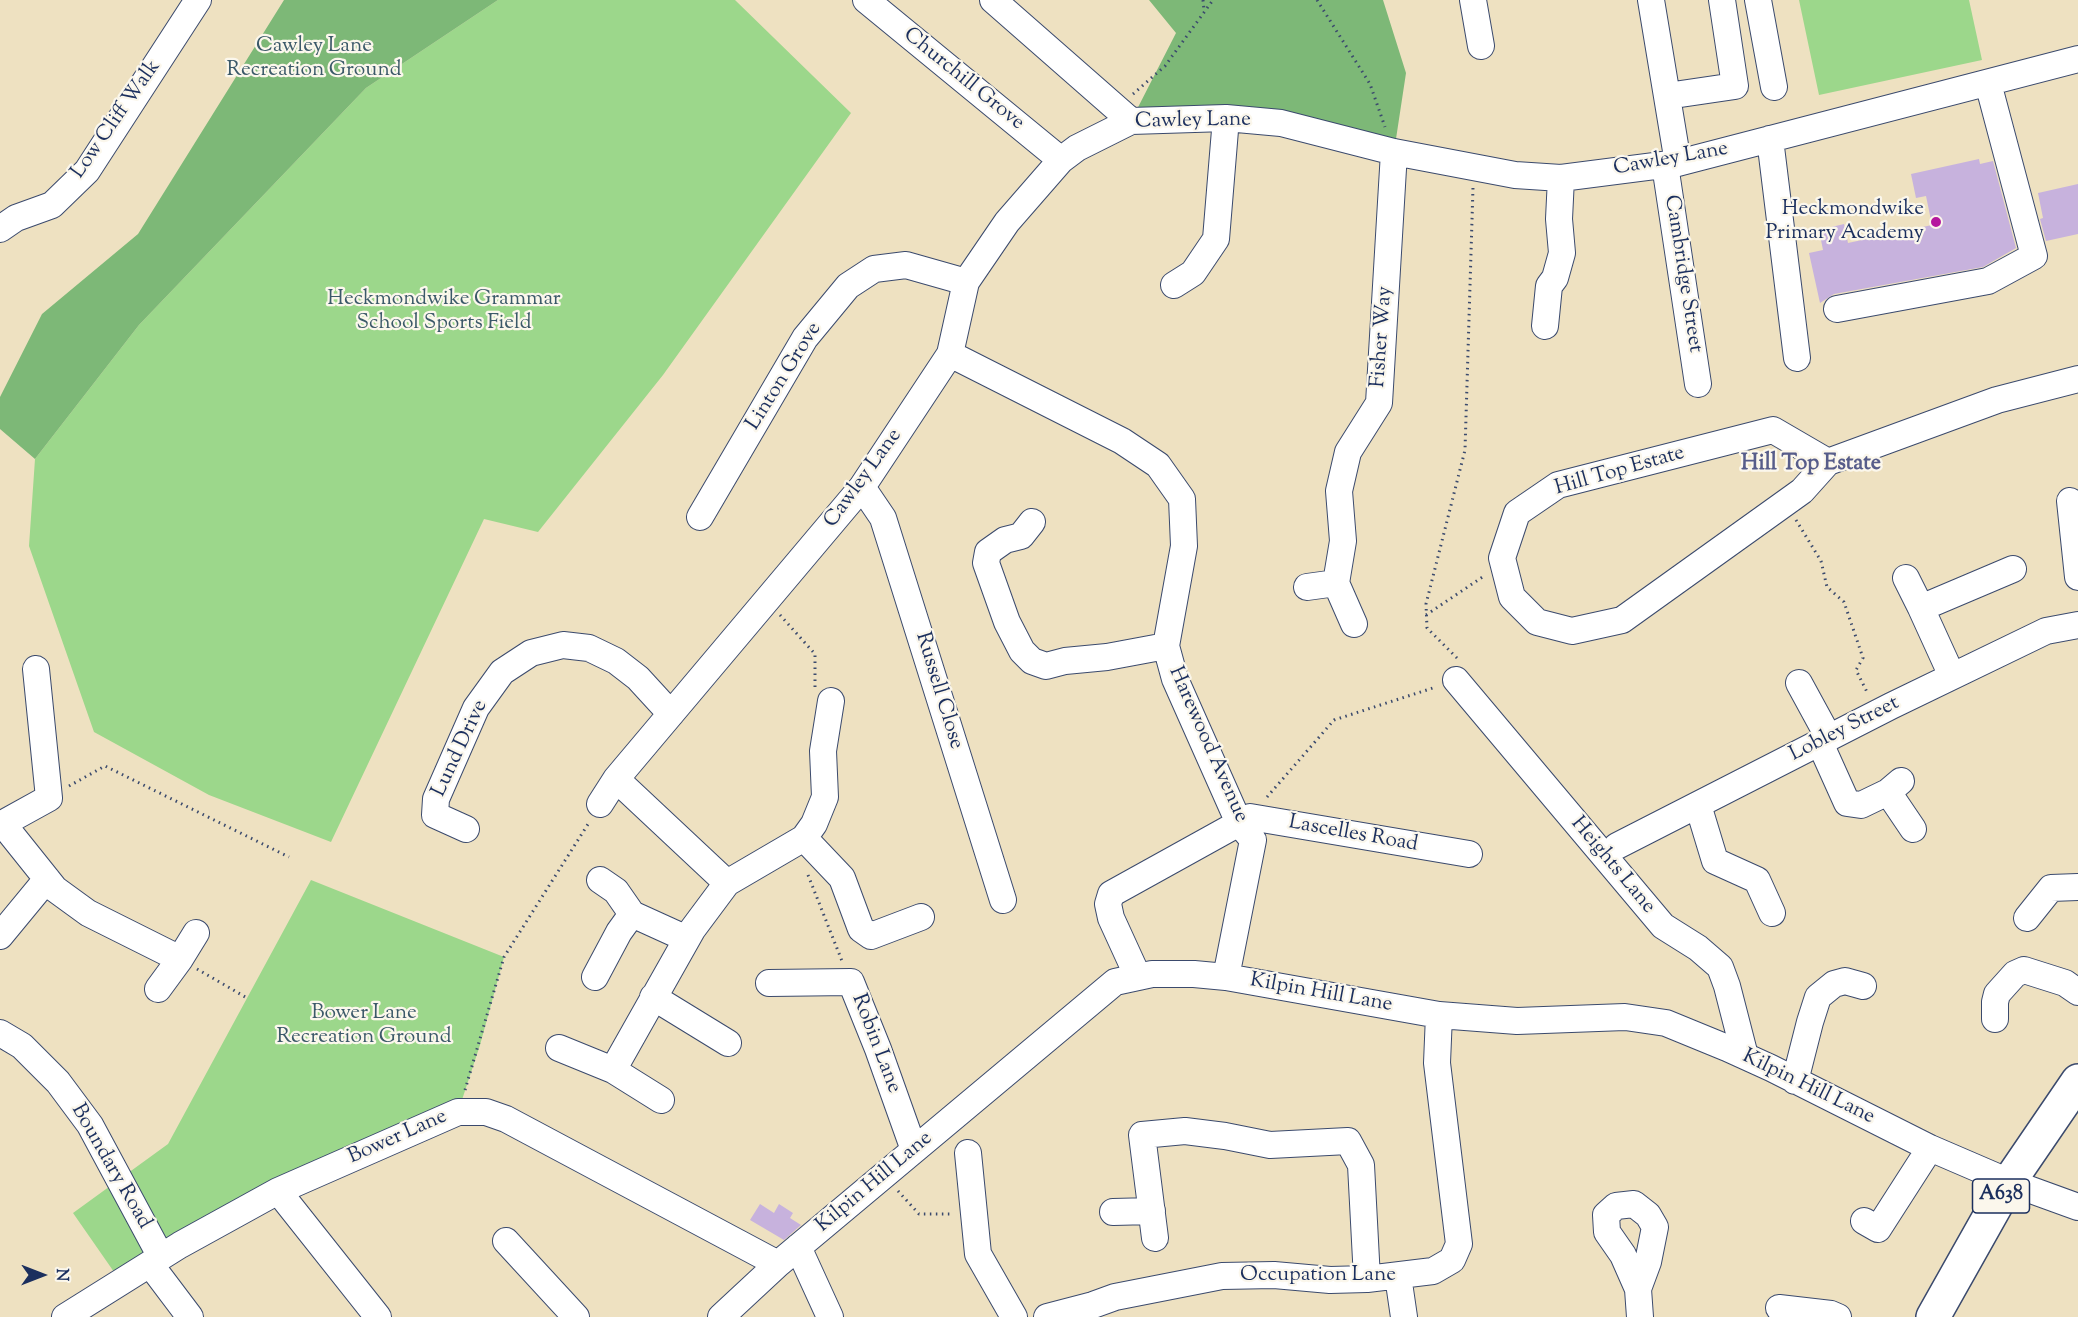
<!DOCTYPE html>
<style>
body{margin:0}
#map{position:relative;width:2078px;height:1317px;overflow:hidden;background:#eee1c1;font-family:"Sorts Mill Goudy",serif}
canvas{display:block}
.north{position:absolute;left:12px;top:1245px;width:60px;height:60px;-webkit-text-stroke:4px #fbf7ec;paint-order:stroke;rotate:90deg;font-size:16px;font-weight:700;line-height:24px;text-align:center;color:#1b2f5e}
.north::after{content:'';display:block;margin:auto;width:21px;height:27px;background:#1b2f5e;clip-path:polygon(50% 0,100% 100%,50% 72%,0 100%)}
</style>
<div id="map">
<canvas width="2078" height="1317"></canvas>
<div class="north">N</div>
</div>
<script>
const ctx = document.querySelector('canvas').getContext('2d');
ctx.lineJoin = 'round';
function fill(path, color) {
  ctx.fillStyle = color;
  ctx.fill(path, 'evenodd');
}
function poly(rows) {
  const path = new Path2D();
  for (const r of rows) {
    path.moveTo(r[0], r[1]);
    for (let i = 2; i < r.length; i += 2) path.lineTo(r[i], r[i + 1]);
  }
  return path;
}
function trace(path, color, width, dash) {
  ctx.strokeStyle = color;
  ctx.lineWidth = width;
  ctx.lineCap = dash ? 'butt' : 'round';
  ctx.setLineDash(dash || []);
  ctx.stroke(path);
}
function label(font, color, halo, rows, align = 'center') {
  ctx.font = font + ' "Sorts Mill Goudy",serif';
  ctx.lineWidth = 4.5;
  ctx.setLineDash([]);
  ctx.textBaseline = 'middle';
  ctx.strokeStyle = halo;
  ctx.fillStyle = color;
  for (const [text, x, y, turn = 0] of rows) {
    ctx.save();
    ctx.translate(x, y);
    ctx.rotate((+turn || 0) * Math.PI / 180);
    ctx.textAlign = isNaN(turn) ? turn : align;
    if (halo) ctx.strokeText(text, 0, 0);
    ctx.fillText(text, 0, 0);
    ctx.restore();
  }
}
fill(poly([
 [498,0,735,0,851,113,663,375,538,532,484,519,331,842,209,795,94,732,29,546,35,459,139,325,366,88],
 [1799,0,1969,0,1982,60,1819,95],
 [311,880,504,957,480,1045,458,1112,121,1282,73,1213,168,1144]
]), '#9cd78b');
fill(poly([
 [284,0,498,0,366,88,139,325,35,459,0,429,0,397,42,314,138,234],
 [1149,0,1383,0,1406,73,1394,152,1281,123,1131,121,1176,33]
]), '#7db877');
fill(poly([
 [1979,159,1980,164,1993,161,2016,248,1983,267,1834,294,1820,303,1809,253,1823,250,1819,230,1844,224,1848,243,1932,225,1926,196,1916,198,1911,174],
 [2078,184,2078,234,2046,241,2040,219,2043,218,2038,193],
 [760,1204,774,1213,779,1204,793,1213,790,1218,801,1225,784,1240,750,1220]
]), '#c7b2dd');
const minor = poly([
 [866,0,1061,160],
 [993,0,1131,121],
 [1473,0,1481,46],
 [1651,0,1678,163],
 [1758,0,1774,87],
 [1667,96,1735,86,1722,0],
 [1770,139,1797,358],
 [1665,165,1698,384],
 [0,229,16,218,52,205,87,171,198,0],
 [1174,285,1193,273,1216,239,1226,118],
 [1837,309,1988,281,2034,256,1988,83],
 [1545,326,1549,286,1555,278,1562,253,1559,219,1561,178],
 [950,354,1122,441,1158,465,1182,499,1184,546,1166,646,1175,679,1239,823,1253,840,1226,977],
 [1828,462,1773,430,1558,485,1517,513,1502,558,1512,597,1537,622,1572,631,1622,620,1802,491,1828,462,1997,400,2078,379],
 [862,487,883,518,1003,900],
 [2070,501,2078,577],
 [700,517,805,338,848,286,874,269,906,265,966,282],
 [1032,522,1021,536,1005,540,988,552,986,563,1007,622,1022,651,1032,661,1046,666,1065,661,1107,657,1166,646],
 [1906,578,1921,608],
 [1336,583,1343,541,1339,491,1348,452,1379,403,1394,152],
 [1307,587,1336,583,1354,624],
 [1952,676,1921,608,2013,569],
 [1456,680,1663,926,1698,948,1720,967,1727,986,1745,1056],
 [1799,683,1829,738],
 [1820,743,1847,803,1861,805,1888,792,1901,781],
 [1888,792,1913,829],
 [600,804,616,779,862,487,950,354,966,282,1007,222,1061,160,1077,148,1131,121,1226,118,1281,123,1394,152,1515,175,1561,178,1678,163,2078,59],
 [1698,805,1715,861,1757,880,1772,913],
 [3,824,55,889,88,913,180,959],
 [0,825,49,798,36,669],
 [466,829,435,815,436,799,476,708,502,672,531,653,563,645,589,648,616,661,638,678,671,714],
 [804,838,842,878,861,929,871,936,921,917],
 [1617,846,1891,706,2046,631,2078,625],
 [600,880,616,891,632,914],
 [727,883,804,838,814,824,825,797,823,751,831,701],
 [2027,918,2051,888,2078,887],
 [0,936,47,879],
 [595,977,619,932,632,914,687,939],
 [1138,977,1111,918,1108,904,1111,894,1250,817,1469,854],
 [769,983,851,982,878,1049,914,1150],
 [158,989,180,959,196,933],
 [653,997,728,1043],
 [1995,1019,1995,1002,1997,994,2015,974,2024,970,2065,983,2078,992],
 [0,1033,22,1046,58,1082,90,1125,161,1257],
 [559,1048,613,1070,692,930,727,883,616,779],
 [613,1070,661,1100],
 [1795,1081,1810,1022,1818,997,1834,984,1845,981,1863,986],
 [968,1153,978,1254,1014,1317],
 [278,1191,378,1317],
 [1113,1212,1152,1211],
 [1864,1221,1878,1229,1930,1148],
 [1155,1238,1142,1135,1185,1131,1225,1136,1270,1145,1348,1141,1361,1165,1367,1279],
 [506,1241,576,1317],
 [798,1247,830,1317],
 [150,1264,190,1317],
 [1398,1276,1404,1317],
 [1638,1289,1623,1255,1607,1232,1606,1215,1616,1206,1634,1204,1648,1215,1655,1227,1648,1262,1638,1289,1640,1317],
 [1779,1308,1831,1314,1838,1317],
 [65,1317,180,1245,278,1191,458,1112,486,1112,506,1119,778,1264],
 [721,1317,778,1264,1115,982,1152,974,1194,974,1226,977,1439,1015,1517,1021,1625,1017,1666,1023,1727,1048,1771,1068,1930,1148,2009,1182,2078,1207],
 [1047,1317,1093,1305,1115,1297,1222,1276,1274,1275,1330,1280,1367,1279,1433,1271,1452,1260,1459,1244,1437,1063,1439,1015]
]);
const major = poly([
 [1933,1317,2009,1182,2078,1081]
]);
trace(minor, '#3b4a6d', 28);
trace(major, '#3b4a6d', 36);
trace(poly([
 [1203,0,1204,10],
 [1317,0,1370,84,1385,127],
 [1133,94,1165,66,1213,0],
 [1796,520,1821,561,1827,587,1844,602,1863,658,1856,670,1868,694],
 [780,615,815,654,815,688],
 [1426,615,1484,576],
 [1457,658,1427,628,1426,604,1465,450,1473,187],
 [69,786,105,766,289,857],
 [1267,797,1334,720,1436,687],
 [808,875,842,961],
 [197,969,247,998],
 [465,1090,504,957,590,821],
 [898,1191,919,1214,953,1214]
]), '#3b4a6d', 3, [1.5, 4.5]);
trace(minor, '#fff', 26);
trace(major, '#fff', 33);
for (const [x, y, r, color] of [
 [1936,222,6,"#b5179e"]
]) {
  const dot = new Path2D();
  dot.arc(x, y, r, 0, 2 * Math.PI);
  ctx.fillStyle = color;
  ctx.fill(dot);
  trace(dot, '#fbf7ec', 2);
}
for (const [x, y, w] of [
 [2001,1196,57]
]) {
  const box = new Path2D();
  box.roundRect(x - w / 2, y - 17, w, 34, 4.5);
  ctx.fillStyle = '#fbf7ec';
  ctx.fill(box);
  trace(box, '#1b2f5e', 1.5);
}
label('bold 20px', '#1b2f5e', null, [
 ["A638",2001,1196]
]);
label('21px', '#3b5969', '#fbf7ec', [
 ["Cawley Lane",314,47],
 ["Recreation Ground",314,71],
 ["Heckmondwike Grammar",444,300],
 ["School Sports Field",444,324],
 ["Bower Lane",364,1014],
 ["Recreation Ground",364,1038]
]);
label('21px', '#1b2f5e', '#fbf7ec', [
 ["Churchill Grove",963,80,39],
 ["Low Cliff Walk",117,120,-55],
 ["Cawley Lane",1193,122,-1],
 ["Cawley Lane",1671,160,-10],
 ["Cambridge Street",1682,274,81],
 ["Fisher Way",1383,337,-86],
 ["Linton Grove",785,377,-58],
 ["Hill Top Estate",1620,472,-16],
 ["Cawley Lane",864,479,-54],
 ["Russell Close",938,691,73],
 ["Lobley Street",1845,730,-27],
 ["Harewood Avenue",1207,745,66],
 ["Lund Drive",461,749,-65],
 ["Lascelles Road",1353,835,10],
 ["Heights Lane",1612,866,50],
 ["Kilpin Hill Lane",1321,994,10],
 ["Robin Lane",875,1044,69],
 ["Kilpin Hill Lane",1808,1088,26],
 ["Bower Lane",398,1138,-24],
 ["Boundary Road",110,1167,60],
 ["Kilpin Hill Lane",875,1183,-40],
 ["Occupation Lane",1318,1276]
]);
label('21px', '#1b2f5e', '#fbf7ec', [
 ["Heckmondwike",1924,210],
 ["Primary Academy",1924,234]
], 'right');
label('bold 22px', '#575d8a', '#fbf7ec', [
 ["Hill Top Estate",1811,465]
]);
</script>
